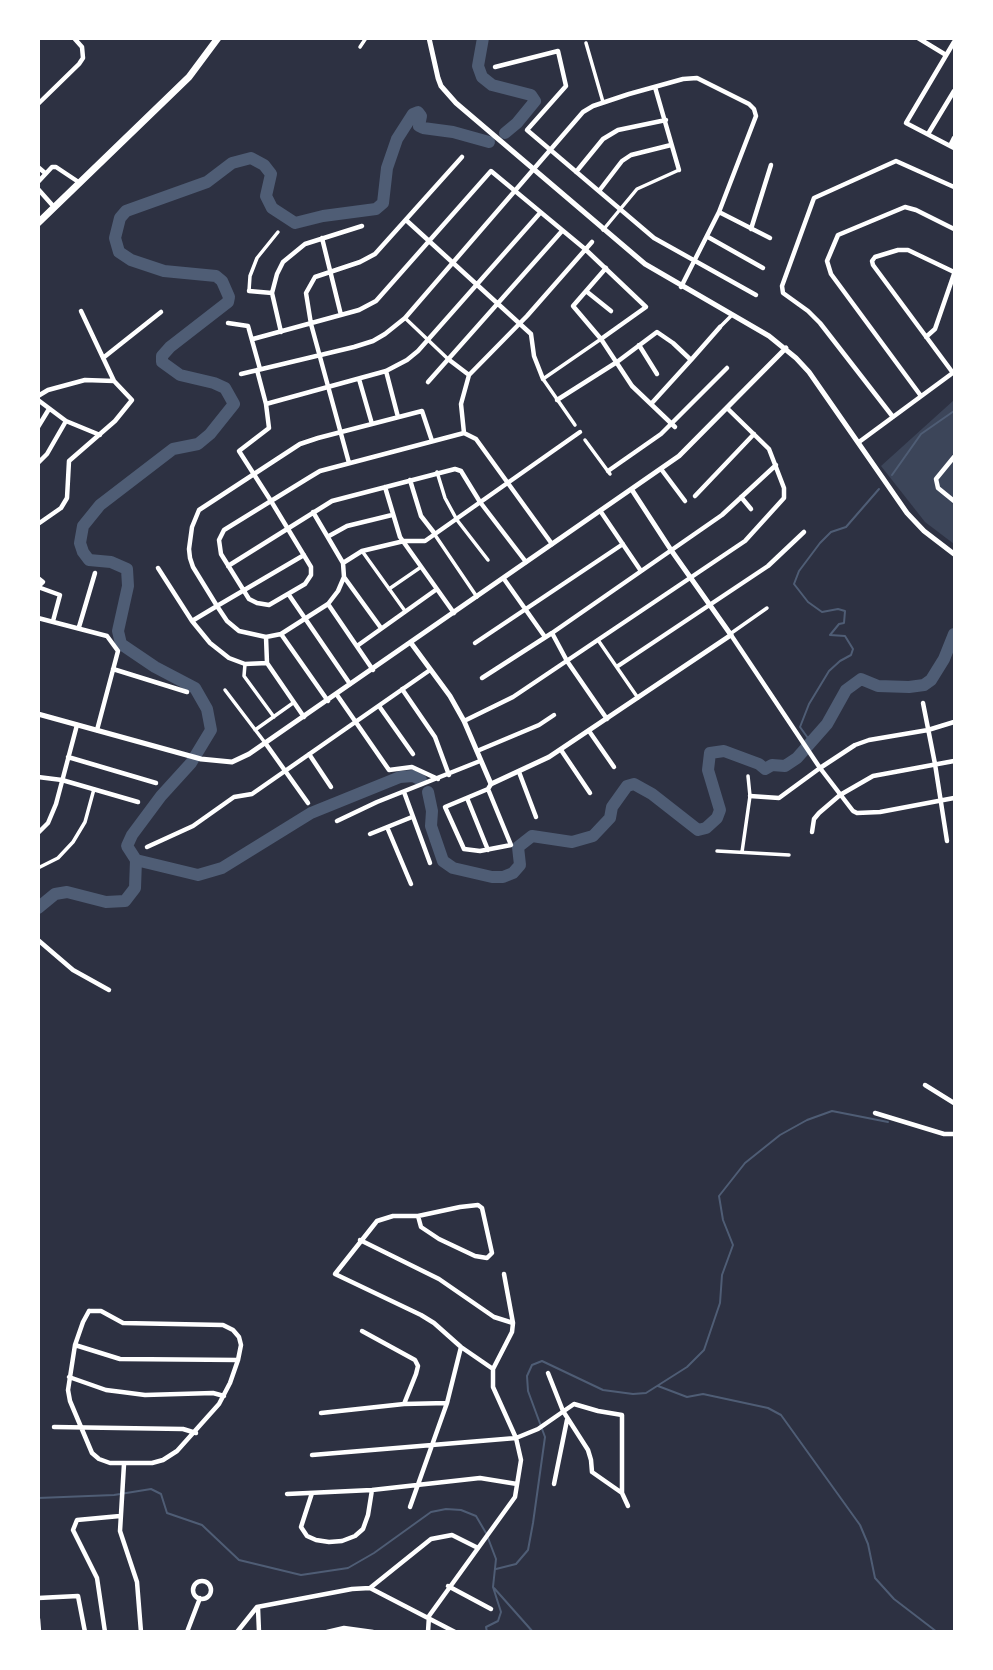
<!DOCTYPE html>
<style>
body{margin:0}
#map{position:relative;width:993px;height:1670px;overflow:hidden;background:#2d3142;font-family:Karla,sans-serif}
canvas{display:block}
.frame{position:absolute;inset:0;border:40px solid #fff;pointer-events:none}
</style>
<div id="map">
<canvas width="993" height="1670"></canvas>
<div class="frame"></div>
</div>
<script>
const ctx = document.querySelector('canvas').getContext('2d');
ctx.lineJoin = 'round';
function fill(path, color) {
  ctx.fillStyle = color;
  ctx.fill(path, 'evenodd');
}
function poly(rows) {
  const path = new Path2D();
  for (const r of rows) {
    if (r.length === 3) {
      path.moveTo(r[0] + r[2], r[1]);
      path.arc(r[0], r[1], r[2], 0, 2 * Math.PI);
      continue;
    }
    path.moveTo(r[0], r[1]);
    for (let i = 2; i < r.length; i += 2) path.lineTo(r[i], r[i + 1]);
  }
  return path;
}
function trace(path, color, width, dash) {
  ctx.strokeStyle = color;
  ctx.lineWidth = width;
  ctx.lineCap = dash ? 'butt' : 'round';
  ctx.setLineDash(dash || []);
  ctx.stroke(path);
}
fill(poly([
 [954,400,954,544,925,522,881,466]
]), '#3c4559');
trace(poly([
 [892,475,921,434,954,411],
 [810,741,800,727,809,704,829,671,840,661,851,655,853,649,845,636,830,635,839,624,844,623,845,611,838,609,822,612,808,602,794,584,799,571,820,543,831,532,846,527,879,489],
 [658,1386,687,1397,703,1394,768,1408,781,1415,860,1525,868,1544,875,1578,894,1599,937,1632],
 [38,1498,114,1495,151,1489,161,1494,167,1513,202,1525,239,1560,301,1575,348,1568,374,1553,431,1512,446,1509,461,1510,476,1516,486,1533],
 [496,1569,516,1564,528,1550,533,1523,545,1437,528,1391,527,1376,532,1365,542,1361,603,1390,633,1394,646,1393,687,1367,704,1350,720,1303,722,1275,733,1245,723,1220,719,1196,745,1163,780,1135,807,1120,832,1111,888,1122],
 [494,1588,533,1632],
 [487,1632,486,1627,498,1621,501,1612,493,1587,496,1559,488,1538]
]), '#4f5d75', 2);
trace(poly([
 [483,38,478,66,482,77,492,85,531,95,535,101,517,123,505,133],
 [428,792,432,811,431,826,443,861,453,868,492,877,503,877,513,873,520,865,518,847,532,836,572,842,593,836,610,818,612,807,627,786,634,784,652,794,698,830,706,828,717,818,720,810,708,770,710,753,724,751,759,764,765,769,772,765,785,766,797,758,827,724,846,690,861,679,878,686,909,687,924,685,931,680,944,659,954,634],
 [136,860,198,875,222,868,311,813,400,777,413,776,421,780],
 [38,908,55,894,67,892,106,902,125,901,135,888,136,860,127,846,132,835,161,796,191,763,211,730,207,709,195,688,155,667,121,644,118,631,128,586,127,569,111,562,89,560,83,552,80,543,83,526,100,505,173,449,198,444,210,434,234,404,225,388,214,383,180,375,162,362,162,356,170,347,228,302,229,297,222,281,216,276,164,271,131,260,119,252,115,238,120,218,126,211,207,182,232,163,251,158,264,165,271,174,266,196,272,208,295,223,323,216,376,209,383,203,387,168,397,139,413,114,418,112,421,116,419,126,423,128,453,132,489,142]
]), '#4f5d75', 12);
trace(poly([
 [586,43,603,102],
 [360,47,366,38],
 [603,230,637,189,679,170],
 [249,291,250,276,257,258,278,232],
 [405,318,448,359],
 [720,327,732,315],
 [575,425,543,379,601,339],
 [585,440,610,474],
 [437,472,445,498,457,520,488,560],
 [435,535,477,597],
 [362,551,405,611],
 [389,589,421,567],
 [730,634,767,608],
 [598,640,638,698],
 [245,664,244,676,274,717],
 [225,690,266,744],
 [255,730,293,703],
 [717,851,789,855],
 [742,852,750,796,748,776],
 [38,868,58,858,73,842,85,822,94,789]
]), '#fff', 3.5);
trace(poly([
 [918,38,946,55],
 [954,42,906,123,954,148],
 [495,67,558,51,566,86,527,130,654,238,756,295],
 [655,87,679,170],
 [38,104,79,64,83,58,82,47,74,38],
 [928,134,954,91],
 [950,146,954,138],
 [38,167,45,173],
 [576,172,603,139,618,130,666,120],
 [38,182,52,167,56,167,80,183],
 [38,189,54,207],
 [599,191,622,161,631,155,671,145],
 [719,212,770,238],
 [406,220,531,334,534,356,543,379],
 [751,229,771,165],
 [708,237,763,268],
 [322,238,341,315],
 [606,268,573,306,601,339,632,386,675,427],
 [249,291,272,293],
 [586,291,611,311],
 [81,311,114,381],
 [228,323,248,326,260,369],
 [281,332,272,293,277,274,283,262,305,244,362,226],
 [926,337,935,329,954,274],
 [253,339,359,310,376,301,491,171,585,249,646,307,601,339],
 [639,345,657,374],
 [103,358,161,312],
 [448,359,469,375],
 [691,360,720,327],
 [257,370,266,404,269,428,239,451,271,501,311,567,311,575,305,584,269,605,257,603,249,599,221,554,219,540,224,530,271,501,310,477,320,471,464,433,476,439,552,544],
 [386,371,398,417],
 [953,373,873,265,872,261,875,257,898,250,908,250,954,272],
 [241,374,354,347,373,341,385,334,405,318,583,112,593,106,629,94,683,79,697,78,749,104,754,109,756,116,719,212,681,287],
 [359,379,372,424],
 [428,382,562,231],
 [38,396,48,390,85,380,114,381,132,400,115,421,69,461,67,498,61,508,38,524],
 [921,396,831,274,827,261,838,235,905,207,916,210,954,229],
 [38,400,66,421,100,435],
 [557,400,617,362,657,332,673,343,691,360,651,404],
 [266,404,386,371,407,360,418,351,540,213],
 [893,417,820,323,808,311,783,293,782,286,814,198,896,161,954,187],
 [38,427,49,409],
 [464,433,461,404,469,375,527,316,592,242],
 [859,442,954,372],
 [954,457,936,479,938,488,954,501],
 [38,463,47,454,66,421],
 [349,463,311,324,306,293,315,277,360,262,375,254,462,157],
 [661,469,685,501],
 [608,471,661,434,727,368],
 [410,480,421,516,435,534],
 [385,487,400,537,454,613],
 [695,496,754,434],
 [741,497,751,509],
 [601,512,641,571],
 [329,536,347,526,392,515],
 [304,555,217,606,227,621,239,631,266,637,281,634,328,604,338,591,344,577,343,563,313,512],
 [343,563,362,551,404,541,425,541,580,432],
 [228,566,332,501,455,469,461,471,480,502,526,562],
 [158,568,192,621],
 [344,577,381,628],
 [38,578,43,582,38,587],
 [504,579,545,637],
 [38,587,60,595,53,621],
 [289,595,350,684],
 [328,604,373,670],
 [38,618,107,636,118,651,97,730],
 [79,627,95,573],
 [552,633,567,661,607,719],
 [281,634,328,701],
 [731,635,820,768,853,811,857,813,880,812,954,798],
 [266,637,267,663,304,717],
 [475,643,623,544],
 [357,646,437,589],
 [267,663,245,664,229,658,210,643,192,621,217,606,193,567,190,558,189,549,192,527,199,510,300,444,318,438,422,411,432,441],
 [618,666,768,566,804,532],
 [113,669,187,692],
 [482,678,552,633,722,515,776,465],
 [402,689,435,737,449,775],
 [337,695,389,770,412,767,438,779],
 [923,703,935,764,947,841],
 [379,706,413,754],
 [464,721,513,697,745,541,784,498,784,488,769,449,727,408],
 [589,731,614,767],
 [266,744,308,803],
 [561,750,590,793],
 [477,751,539,725,554,715],
 [309,754,331,787],
 [68,757,156,783],
 [519,772,536,817],
 [38,777,62,780,138,802],
 [488,789,511,845,480,851,464,849,445,807,488,789,491,784],
 [404,792,430,863],
 [750,796,779,798,820,768,855,745,869,740,928,730,954,722],
 [467,798,488,850],
 [337,821,377,802,480,761],
 [387,827,411,884],
 [812,832,814,819,819,813,840,795,873,776,954,761],
 [38,833,48,823,56,804,77,725],
 [370,834,412,817],
 [147,847,193,826,234,797,252,794,430,670],
 [38,940,73,970,109,990],
 [925,1085,954,1103],
 [875,1113,944,1134,954,1134],
 [418,1216,421,1227,439,1239,475,1256,487,1258,492,1253,482,1208,478,1205,460,1207,418,1216,393,1216,377,1221,335,1274,421,1315,434,1323,461,1347,493,1369],
 [360,1240,439,1279,494,1317,513,1323],
 [89,1311,101,1311,123,1323,223,1325,233,1330,239,1337,241,1345,238,1360,230,1383,219,1404,177,1451,163,1460,152,1463,110,1463,99,1459,92,1453,70,1401,68,1390,75,1345,83,1322,89,1311],
 [362,1331,415,1360,418,1366,416,1374,404,1404],
 [75,1345,120,1359,238,1360],
 [548,1373,563,1411,588,1450,591,1460,592,1472,622,1493,628,1506],
 [69,1377,106,1390,122,1392,145,1395,213,1393,224,1396],
 [321,1413,404,1404,447,1403],
 [54,1427,183,1429,196,1433],
 [312,1455,516,1438,538,1429,574,1404,598,1411,622,1415,622,1493],
 [124,1464,120,1531,137,1582,141,1632],
 [554,1484,567,1420],
 [312,1493,301,1527,307,1536,316,1540,329,1542,342,1541,355,1536,363,1529,368,1515,372,1490],
 [287,1494,372,1490,480,1478,517,1484],
 [410,1507,447,1403,461,1347],
 [202,1590,9],
 [448,1586,491,1609],
 [370,1588,431,1539,452,1535,478,1548],
 [38,1598,78,1596,85,1632],
 [258,1608,259,1632],
 [38,1619,39,1632],
 [105,1632,97,1578,73,1530,77,1520,120,1516],
 [187,1632,200,1598],
 [237,1632,257,1607,352,1589,370,1588,455,1632],
 [327,1632,344,1628,373,1632],
 [428,1632,429,1616,515,1497,521,1460,516,1438,493,1387,493,1369,512,1332,513,1323,504,1274]
]), '#fff', 4.5);
trace(poly([
 [429,38,438,78,441,86,456,103,645,264,769,336,796,358,809,372,907,513,924,531,954,554],
 [411,643,450,696,464,721,491,784,549,757,731,635,671,550,632,490],
 [38,714,201,759,232,762,249,754,679,456,786,348]
]), '#fff', 5);
trace(poly([
 [38,223,189,77,218,38]
]), '#fff', 7);
</script>
